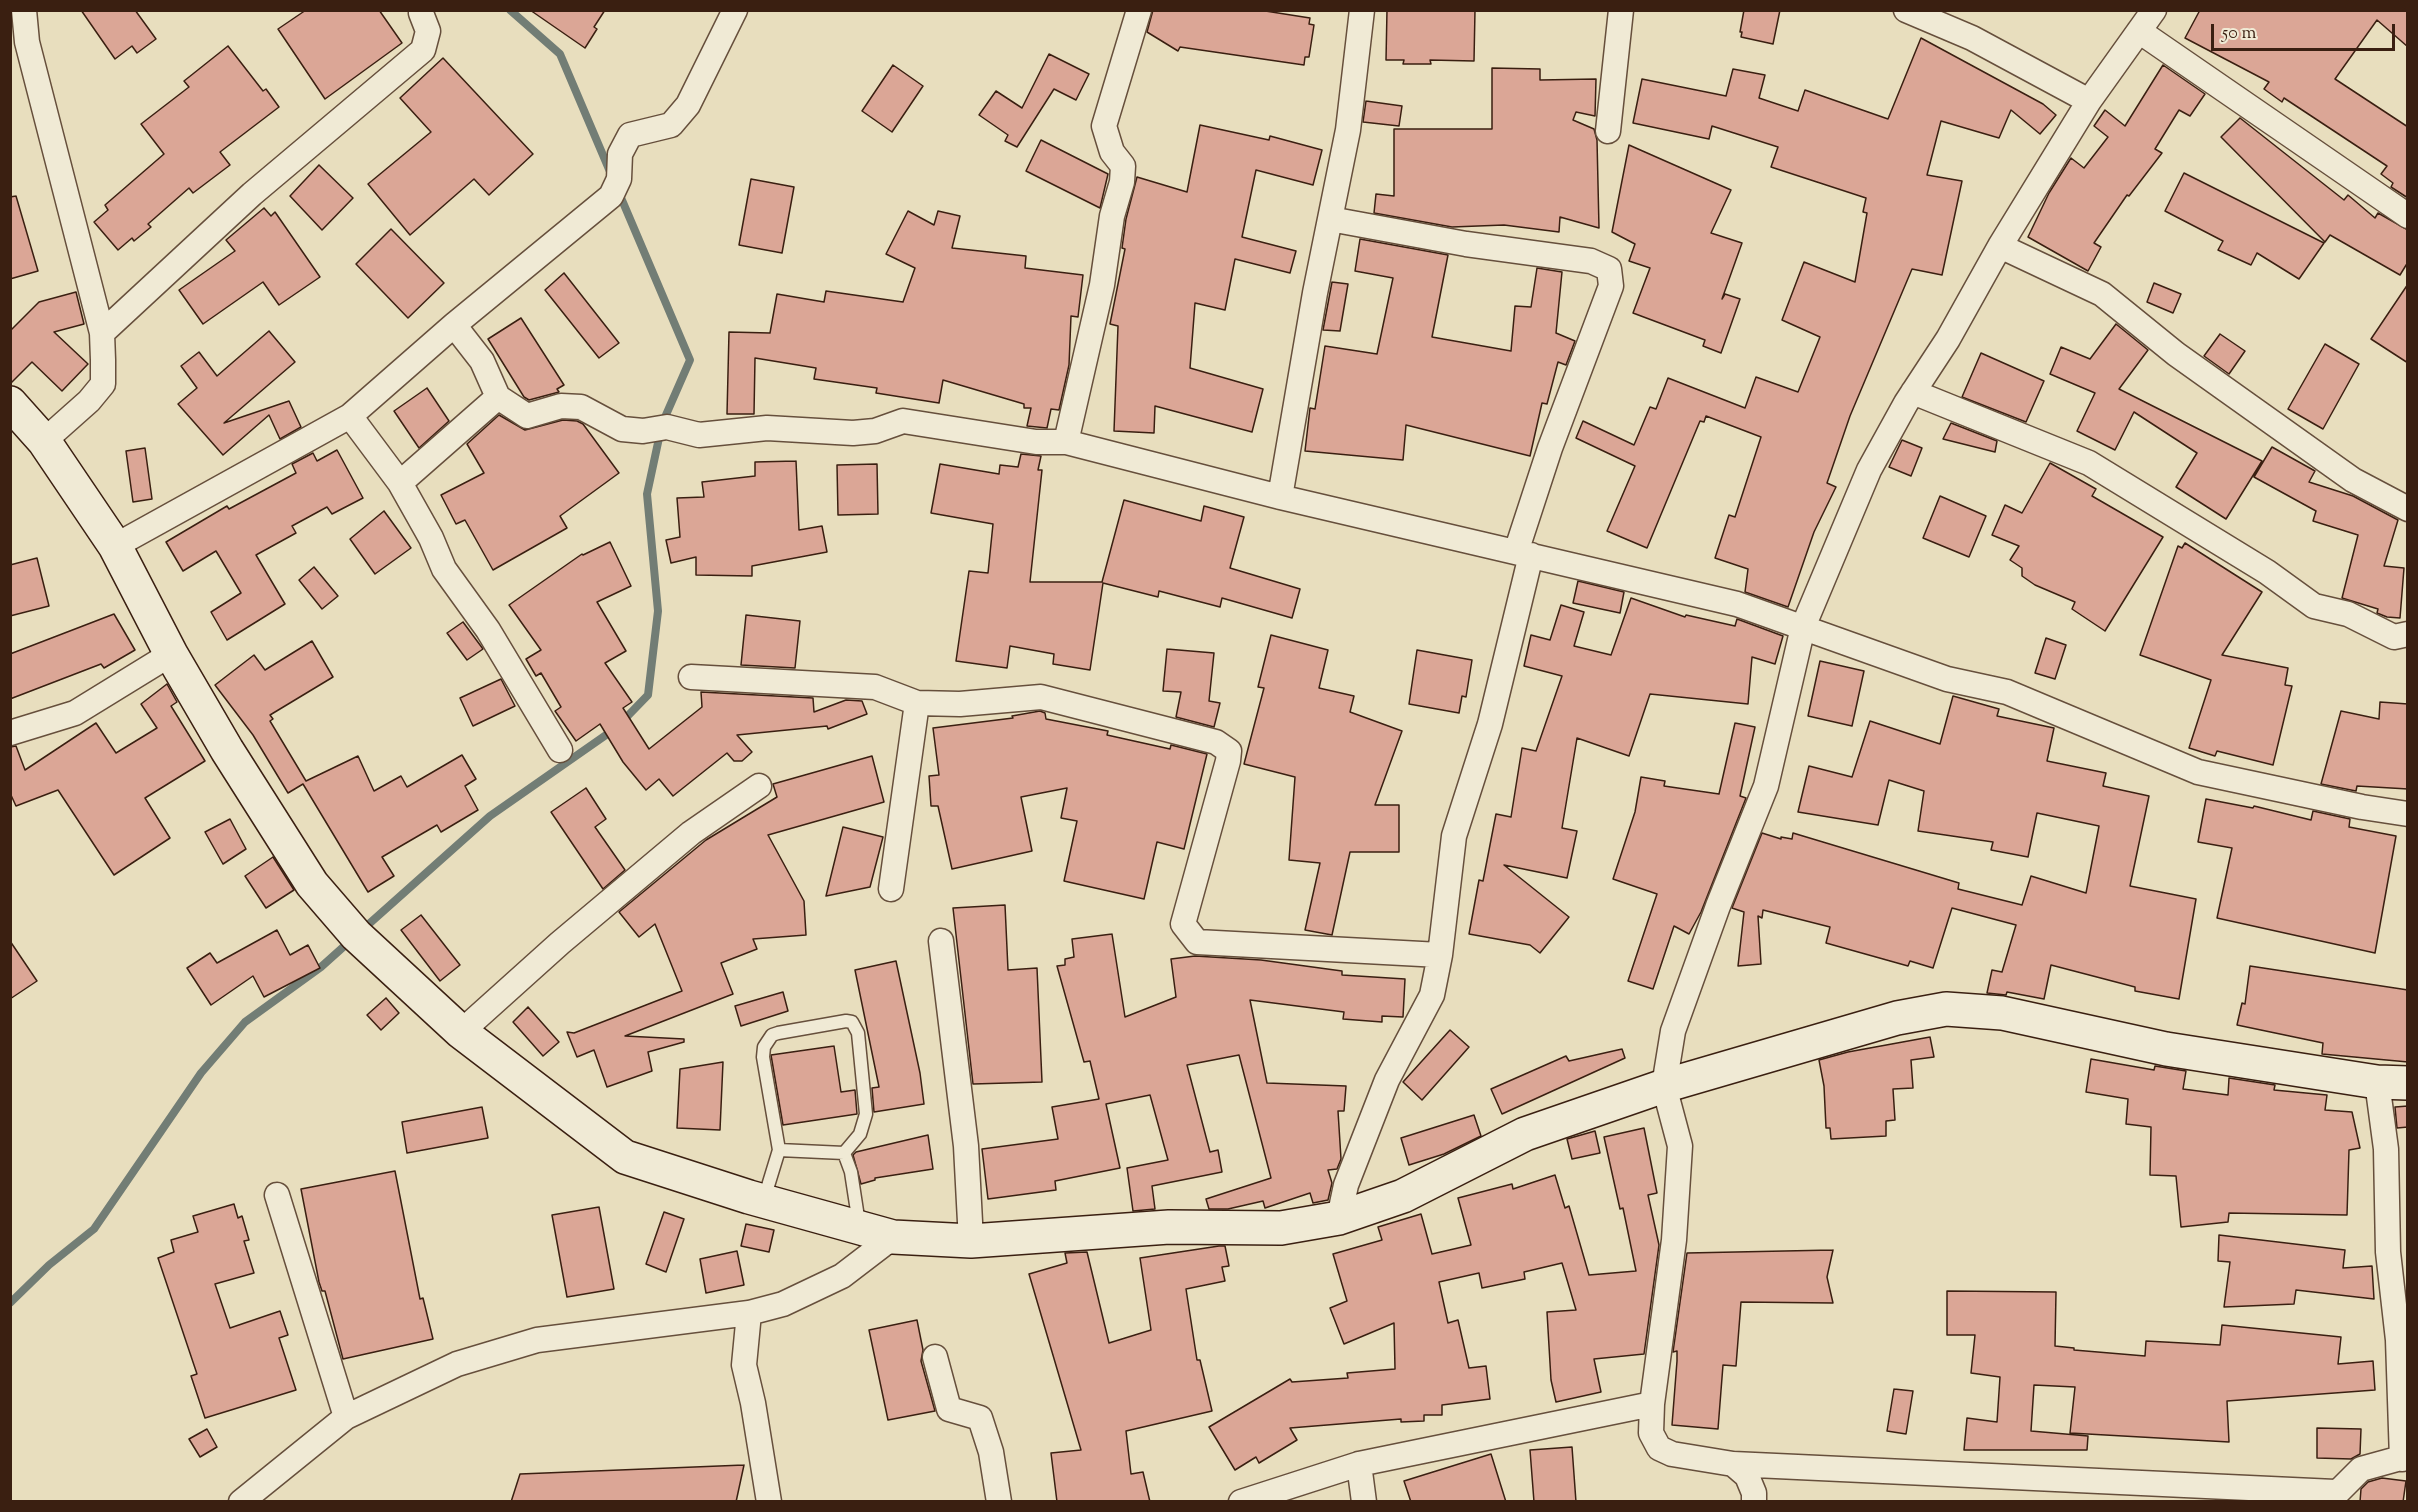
<!DOCTYPE html>
<style>
body{margin:0}
#map{position:relative;width:2418px;height:1512px;overflow:hidden;background:#e8debe;font-family:"Sorts Mill Goudy",serif}
canvas{display:block}
.frame{position:absolute;inset:0;border:12px solid #3a1f11;pointer-events:none}
.scale{position:absolute;left:2211px;top:24px;width:184px;height:27px;box-sizing:border-box;border:3px solid #3a1f11;border-top:0;padding-left:8px;font-size:18px;line-height:21px;white-space:nowrap;color:#3a1f11;-webkit-text-stroke:4px #f0ead5;paint-order:stroke}
</style>
<div id="map">
<canvas width="2418" height="1512"></canvas>
<div class="frame"></div>
<div class="scale">50 m</div>
</div>
<script>
const ctx = document.querySelector('canvas').getContext('2d');
ctx.lineJoin = 'round';
function poly(rows) {
  const path = new Path2D();
  for (const r of rows) {
    path.moveTo(r[0], r[1]);
    for (let i = 2; i < r.length; i += 2) path.lineTo(r[i], r[i + 1]);
  }
  return path;
}
function trace(path, color, width, dash) {
  ctx.strokeStyle = color;
  ctx.lineWidth = width;
  ctx.lineCap = dash ? 'butt' : 'round';
  ctx.setLineDash(dash || []);
  ctx.stroke(path);
}
function fill(path, color) {
  ctx.fillStyle = color;
  ctx.fill(path, 'evenodd');
}
trace(poly([
 [510,10,560,54,611,174],
 [361,931,490,816,616,728,648,695,658,611,647,494,662,424,690,360,619,193],
 [10,1303,49,1265,94,1229,201,1073,245,1022,321,967,350,941]
]), '#727d75', 8);
const building = poly([
 [81,10,135,10,156,39,137,53,132,46,115,59,81,10],
 [306,10,379,10,402,43,325,99,278,29,306,10],
 [530,10,605,10,594,27,597,29,585,48,530,10],
 [1153,10,1259,10,1310,18,1309,24,1314,25,1309,57,1305,57,1304,65,1180,47,1178,51,1147,32,1153,10],
 [1387,10,1475,10,1474,61,1430,60,1431,64,1403,64,1404,60,1386,60,1387,10],
 [1744,10,1780,10,1773,44,1741,37,1742,32,1740,32,1744,10],
 [2200,10,2408,10,2408,47,2377,20,2335,79,2408,127,2408,198,2391,187,2393,183,2381,174,2387,166,2284,98,2282,102,2264,89,2269,82,2185,38,2200,10],
 [1921,38,2043,104,2056,115,2040,134,2011,110,1999,138,1941,121,1927,175,1962,181,1942,275,1912,269,1850,416,1827,483,1836,487,1814,532,1788,607,1745,592,1748,569,1715,558,1729,515,1735,517,1761,437,1706,416,1704,422,1700,421,1647,548,1607,531,1635,466,1576,438,1583,421,1634,445,1650,407,1656,409,1668,378,1745,408,1756,377,1798,392,1820,337,1782,320,1804,262,1855,282,1867,213,1863,212,1866,198,1771,167,1778,147,1712,126,1709,139,1633,123,1642,79,1726,96,1733,69,1765,75,1759,98,1798,111,1805,90,1888,119,1921,38],
 [228,46,263,91,266,89,279,107,220,152,230,165,193,193,189,188,148,224,151,227,134,241,132,238,118,250,94,222,108,210,105,205,164,154,141,124,189,87,184,81,228,46],
 [1049,54,1089,74,1076,100,1054,89,1017,147,1005,141,1008,135,979,115,996,91,1022,108,1049,54],
 [443,58,533,154,489,195,474,179,410,235,368,184,431,132,400,98,443,58],
 [893,65,923,86,892,132,862,111,893,65],
 [2163,65,2205,94,2190,116,2179,110,2155,149,2162,153,2129,196,2127,195,2094,243,2101,247,2088,271,2028,237,2049,193,2071,158,2084,168,2108,137,2094,126,2105,110,2125,126,2163,65],
 [1492,68,1540,69,1540,80,1596,79,1595,116,1576,112,1573,120,1594,129,1597,140,1599,228,1560,217,1559,232,1504,225,1452,227,1374,213,1376,194,1394,196,1394,129,1492,129,1492,68],
 [1366,101,1402,106,1399,126,1363,122,1366,101],
 [2240,118,2344,200,2348,195,2375,218,2378,213,2408,230,2408,262,2400,275,2330,235,2325,242,2221,137,2240,118],
 [1200,125,1269,140,1270,136,1322,150,1313,185,1256,170,1242,237,1296,251,1290,273,1235,259,1225,310,1195,303,1190,368,1263,389,1252,432,1155,406,1154,433,1114,431,1118,326,1110,324,1125,249,1122,248,1126,219,1137,177,1187,192,1200,125],
 [1041,140,1108,174,1100,208,1026,171,1041,140],
 [1629,145,1731,190,1711,233,1742,243,1722,299,1725,294,1740,299,1721,353,1703,346,1705,340,1633,313,1650,268,1629,261,1635,244,1612,232,1629,145],
 [319,165,353,198,322,230,290,196,319,165],
 [2184,173,2324,243,2299,279,2257,253,2251,265,2218,250,2223,241,2165,211,2184,173],
 [751,179,794,187,782,253,739,245,751,179],
 [16,196,38,271,10,279,10,197,16,196],
 [264,208,271,216,275,212,320,277,279,305,263,282,203,324,179,290,235,251,226,240,264,208],
 [908,211,934,225,938,211,960,216,952,248,1026,256,1025,268,1083,275,1078,317,1071,316,1069,365,1059,410,1051,409,1047,428,1027,426,1031,408,1024,408,1024,404,943,380,939,403,876,393,877,388,814,379,816,368,755,358,754,414,727,414,729,332,770,333,777,294,824,302,826,291,903,302,915,268,886,254,908,211],
 [391,229,444,283,408,318,356,264,391,229],
 [1360,239,1448,255,1432,337,1511,351,1515,306,1531,307,1537,268,1562,272,1556,333,1575,341,1566,365,1558,362,1547,404,1542,403,1530,456,1406,425,1403,460,1305,451,1310,408,1315,409,1325,346,1377,354,1393,278,1355,271,1360,239],
 [564,273,619,343,599,358,545,290,564,273],
 [1332,282,1348,284,1340,331,1323,330,1332,282],
 [2154,283,2181,294,2173,313,2147,302,2154,283],
 [2408,284,2408,363,2371,339,2408,284],
 [76,292,84,324,54,332,88,364,62,391,32,362,10,384,10,331,39,302,76,292],
 [521,318,564,385,557,389,559,392,529,400,524,397,488,339,521,318],
 [2116,324,2148,350,2119,389,2262,461,2226,519,2176,487,2197,453,2134,412,2115,450,2077,431,2095,393,2050,374,2061,347,2090,359,2116,324],
 [269,331,295,362,224,423,289,401,301,427,280,439,269,415,223,455,178,404,197,388,181,366,199,352,217,376,269,331],
 [2220,334,2245,351,2229,374,2204,356,2220,334],
 [2325,344,2359,364,2323,429,2288,409,2325,344],
 [1981,353,2044,381,2026,422,1962,397,1981,353],
 [427,388,449,421,419,448,394,411,427,388],
 [499,415,525,430,563,420,577,421,583,424,619,473,560,516,567,528,493,570,465,520,456,524,441,495,484,473,467,444,499,415],
 [1951,423,1997,441,1995,452,1943,439,1951,423],
 [1902,440,1922,448,1911,476,1889,467,1902,440],
 [2272,447,2315,471,2309,482,2353,496,2398,520,2384,566,2404,568,2400,618,2387,617,2377,613,2378,609,2342,598,2358,535,2313,521,2316,511,2254,477,2272,447],
 [145,448,152,499,133,502,126,451,145,448],
 [337,450,363,498,332,514,327,507,292,526,296,533,256,555,285,604,227,640,211,612,241,593,216,551,183,571,166,542,227,506,229,509,296,473,292,464,313,453,317,461,337,450],
 [1021,454,1041,456,1038,470,1042,470,1030,582,1102,582,1124,500,1201,521,1204,506,1244,517,1230,568,1300,589,1292,618,1222,598,1220,607,1159,591,1158,597,1103,583,1090,670,1053,664,1054,654,1010,646,1007,668,956,661,969,571,988,573,993,524,931,513,940,464,999,474,1000,465,1018,467,1021,454],
 [796,461,799,530,822,526,827,552,752,566,752,576,696,575,696,557,671,563,666,540,680,537,677,498,704,497,702,482,755,476,755,462,796,461],
 [2050,463,2096,489,2092,496,2163,537,2105,631,2072,609,2075,602,2035,585,2022,576,2022,568,2010,560,2019,546,1992,535,2005,505,2022,513,2050,463],
 [877,464,878,514,838,515,837,465,877,464],
 [1940,496,1986,516,1969,557,1923,538,1940,496],
 [384,511,411,548,375,574,350,539,384,511],
 [610,542,631,586,597,602,626,651,605,663,632,702,623,708,649,749,702,707,701,692,813,698,814,712,846,700,862,701,867,714,828,729,827,726,737,735,752,752,742,761,734,761,727,753,673,796,659,779,646,790,623,762,600,724,576,741,555,711,561,707,541,673,536,676,526,659,541,650,509,605,582,554,583,555,610,542],
 [2185,543,2262,592,2222,655,2288,668,2285,685,2292,686,2273,765,2217,751,2215,756,2189,748,2211,680,2140,655,2178,546,2182,548,2185,543],
 [37,558,49,606,10,616,10,565,37,558],
 [314,567,338,596,322,609,299,580,314,567],
 [1578,581,1624,592,1620,613,1573,603,1578,581],
 [1631,598,1685,617,1686,615,1735,626,1737,619,1783,636,1775,664,1752,657,1748,704,1650,694,1629,756,1577,738,1562,828,1577,831,1567,878,1504,865,1569,917,1540,953,1530,945,1469,934,1479,880,1483,881,1496,814,1511,817,1522,748,1536,751,1562,676,1524,666,1531,635,1550,640,1561,605,1584,612,1574,646,1611,655,1631,598],
 [114,614,135,650,104,668,101,664,10,699,10,654,114,614],
 [746,615,800,621,795,668,741,665,746,615],
 [463,622,483,649,467,660,447,633,463,622],
 [1271,635,1328,650,1319,688,1354,696,1350,712,1402,731,1375,805,1399,805,1399,852,1350,852,1332,935,1305,930,1320,863,1289,860,1295,777,1244,764,1264,688,1258,687,1271,635],
 [2046,638,2066,645,2055,679,2035,673,2046,638],
 [312,641,333,677,270,715,273,719,270,721,306,781,358,756,374,791,401,776,407,787,462,755,476,779,465,786,478,810,441,832,437,825,382,857,394,876,368,892,303,784,288,793,253,735,215,685,254,655,265,670,312,641],
 [1167,649,1214,653,1209,701,1220,703,1214,727,1176,717,1181,692,1163,691,1167,649],
 [1417,650,1472,660,1466,697,1462,696,1459,713,1409,704,1417,650],
 [1820,661,1864,671,1852,726,1808,716,1820,661],
 [501,679,515,706,473,726,460,698,501,679],
 [167,684,177,702,171,706,205,761,145,798,170,838,114,875,58,790,16,806,10,793,10,747,16,746,25,770,96,723,116,753,157,728,141,704,167,684],
 [1953,696,1999,709,1997,716,2054,728,2047,761,2106,773,2103,786,2149,796,2130,886,2196,899,2179,999,2135,991,2135,987,2051,965,2044,999,2007,992,2006,995,1987,993,1992,970,2002,972,2016,925,1952,908,1933,968,1910,961,1908,966,1826,943,1830,927,1763,910,1762,918,1758,916,1761,964,1738,966,1744,912,1732,908,1762,833,1781,839,1781,837,1792,839,1793,833,1959,883,1958,889,2022,905,2031,876,2086,893,2099,826,2037,813,2028,857,1991,850,1993,842,1918,831,1924,791,1889,780,1878,825,1798,812,1809,766,1852,777,1870,721,1940,744,1953,696],
 [2380,702,2408,704,2408,789,2357,786,2356,791,2321,784,2341,711,2379,719,2380,702],
 [1040,711,1045,713,1046,719,1108,731,1107,735,1170,749,1171,745,1207,754,1184,849,1157,842,1144,899,1064,881,1077,821,1061,818,1067,788,1021,797,1032,851,952,869,938,806,931,806,929,776,939,775,933,728,1013,718,1012,716,1040,711],
 [1735,723,1755,727,1740,796,1746,798,1701,912,1689,934,1674,926,1653,989,1628,981,1657,894,1613,879,1635,812,1641,777,1665,781,1664,786,1719,794,1735,723],
 [872,756,884,802,768,835,804,901,806,935,753,939,757,949,721,963,733,994,625,1036,684,1039,684,1042,648,1052,652,1071,607,1087,594,1050,577,1057,567,1032,574,1033,682,991,655,924,639,937,619,912,706,840,777,797,773,784,872,756],
 [586,788,606,819,595,827,625,870,603,889,551,812,586,788],
 [2206,799,2253,808,2254,806,2311,820,2313,811,2350,819,2349,827,2396,836,2375,953,2217,918,2232,848,2198,842,2206,799],
 [230,819,246,849,223,864,205,832,230,819],
 [843,827,883,837,870,887,826,896,843,827],
 [273,857,294,890,266,908,245,876,273,857],
 [1005,905,1008,970,1037,968,1042,1082,973,1084,953,908,1005,905],
 [421,915,460,965,440,981,401,930,421,915],
 [277,930,290,955,308,945,320,968,264,997,253,976,211,1005,187,968,210,953,217,963,277,930],
 [1112,934,1125,1017,1176,997,1171,959,1195,956,1261,960,1342,971,1342,975,1405,979,1403,1017,1382,1016,1382,1022,1343,1019,1344,1012,1250,1000,1267,1083,1346,1086,1344,1111,1338,1111,1341,1159,1337,1169,1328,1170,1332,1183,1328,1200,1313,1203,1310,1193,1265,1208,1263,1201,1228,1209,1209,1209,1206,1199,1271,1178,1239,1055,1187,1065,1210,1152,1218,1150,1222,1172,1152,1186,1155,1209,1133,1211,1127,1168,1168,1160,1150,1095,1106,1104,1120,1168,1055,1181,1056,1190,988,1199,982,1149,1058,1139,1052,1107,1099,1099,1090,1061,1084,1062,1057,966,1065,965,1065,959,1074,957,1072,939,1112,934],
 [10,941,37,981,10,999,10,941],
 [896,961,920,1073,924,1104,874,1112,872,1088,879,1087,855,970,896,961],
 [2250,966,2408,990,2408,1062,2322,1054,2323,1043,2237,1025,2242,1003,2245,1004,2250,966],
 [783,992,788,1011,741,1026,735,1006,783,992],
 [386,998,399,1013,381,1030,367,1015,386,998],
 [528,1007,559,1042,543,1056,513,1022,528,1007],
 [1450,1030,1469,1047,1422,1100,1403,1082,1450,1030],
 [1930,1037,1934,1057,1911,1060,1913,1088,1893,1089,1895,1120,1886,1121,1886,1136,1831,1139,1830,1128,1826,1128,1824,1086,1819,1060,1848,1052,1930,1037],
 [834,1046,841,1092,855,1090,857,1114,783,1125,771,1055,834,1046],
 [1622,1049,1625,1058,1502,1114,1491,1089,1566,1056,1569,1061,1622,1049],
 [2091,1059,2154,1070,2155,1066,2186,1071,2183,1089,2228,1095,2229,1078,2275,1085,2274,1090,2327,1095,2325,1110,2352,1112,2360,1148,2349,1150,2347,1215,2229,1213,2228,1222,2181,1227,2176,1176,2150,1175,2151,1127,2126,1124,2128,1099,2086,1092,2091,1059],
 [723,1062,720,1130,677,1128,680,1069,723,1062],
 [2408,1106,2408,1127,2397,1128,2395,1107,2408,1106],
 [482,1107,488,1138,407,1153,402,1122,482,1107],
 [1474,1115,1481,1136,1444,1154,1409,1165,1401,1138,1474,1115],
 [1644,1128,1657,1193,1648,1195,1659,1245,1644,1354,1594,1359,1601,1392,1556,1402,1551,1380,1547,1312,1576,1310,1562,1263,1524,1272,1525,1279,1482,1288,1479,1273,1439,1282,1448,1323,1458,1320,1469,1368,1486,1366,1490,1399,1442,1405,1442,1415,1424,1415,1424,1421,1401,1422,1401,1419,1290,1428,1297,1440,1259,1463,1256,1457,1235,1470,1209,1427,1290,1379,1292,1382,1348,1378,1347,1373,1395,1369,1394,1323,1344,1344,1330,1308,1347,1301,1333,1254,1382,1240,1378,1227,1421,1214,1432,1254,1471,1245,1458,1198,1512,1184,1513,1189,1555,1175,1565,1208,1569,1206,1589,1275,1636,1271,1623,1208,1620,1209,1604,1137,1644,1128],
 [1595,1131,1600,1153,1572,1159,1567,1139,1595,1131],
 [928,1135,933,1169,875,1178,875,1180,861,1184,853,1155,856,1152,928,1135],
 [395,1171,420,1299,423,1298,433,1339,343,1359,325,1291,322,1291,319,1282,301,1189,395,1171],
 [234,1204,238,1218,242,1216,249,1240,244,1241,254,1273,215,1284,230,1328,280,1311,288,1335,279,1338,296,1390,205,1418,191,1376,197,1374,158,1258,174,1252,171,1240,198,1232,193,1216,234,1204],
 [599,1207,614,1289,567,1297,552,1215,599,1207],
 [664,1212,684,1219,666,1272,646,1264,664,1212],
 [746,1224,774,1230,769,1252,741,1246,746,1224],
 [2219,1235,2345,1250,2343,1268,2372,1266,2374,1299,2296,1290,2294,1304,2224,1307,2230,1262,2218,1261,2219,1235],
 [1219,1246,1225,1246,1229,1266,1222,1267,1225,1281,1186,1289,1197,1360,1200,1360,1212,1411,1126,1431,1131,1474,1143,1472,1150,1502,1057,1502,1051,1453,1081,1450,1029,1274,1067,1263,1065,1253,1087,1252,1109,1343,1151,1330,1140,1258,1219,1246],
 [1833,1250,1827,1277,1833,1303,1741,1302,1736,1366,1723,1365,1718,1429,1672,1425,1677,1361,1677,1351,1673,1352,1687,1253,1833,1250],
 [737,1251,744,1285,706,1293,700,1259,737,1251],
 [1947,1291,2056,1292,2055,1346,2074,1348,2074,1350,2145,1356,2146,1341,2220,1345,2222,1325,2341,1337,2338,1364,2373,1361,2375,1390,2227,1401,2229,1442,2070,1433,2075,1387,2034,1385,2031,1431,2088,1436,2087,1450,1964,1450,1967,1418,1997,1422,2000,1377,1971,1373,1975,1335,1947,1335,1947,1291],
 [917,1320,923,1350,921,1361,935,1411,888,1420,869,1330,917,1320],
 [1894,1389,1913,1391,1906,1434,1887,1431,1894,1389],
 [2317,1428,2361,1429,2360,1454,2351,1459,2317,1458,2317,1428],
 [207,1429,217,1447,200,1457,189,1439,207,1429],
 [1572,1447,1576,1502,1534,1502,1530,1450,1572,1447],
 [1491,1454,1506,1502,1411,1502,1404,1481,1491,1454],
 [744,1465,736,1502,511,1502,520,1474,744,1465],
 [2382,1478,2406,1481,2403,1502,2360,1502,2361,1489,2368,1482,2382,1478]
]);
fill(building, '#dba696');
trace(building, '#3a1f11', 1.5);
const lane = poly([
 [779,1150,763,1057,764,1047,772,1035,778,1033,846,1021,852,1022,858,1033,866,1114,860,1134,844,1153],
 [764,1199,779,1150,844,1153,851,1172,859,1224]
]);
const street = poly([
 [24,10,27,42,102,333,103,360,103,384,89,401,44,441],
 [1906,10,1972,38,2089,101],
 [2139,31,2408,216],
 [1608,131,1621,10],
 [1330,219,1466,244,1591,261,1609,269,1611,286,1550,448,1516,552],
 [2000,246,2102,294,2176,354,2353,480,2408,509],
 [454,325,482,361,498,397,527,416,561,406,581,407,622,429,643,431,667,427,699,435,767,428,853,433,875,431,903,421,1036,442,1066,442,1280,497,1737,604,1947,679,2007,692,2198,772,2362,807,2408,814],
 [102,333,252,194,423,50,428,31,421,13],
 [1913,392,2089,463,2267,572,2314,606,2348,614,2394,637,2408,634],
 [350,416,400,483,431,538,444,569,488,630,560,750],
 [1066,442,1102,285,1112,216,1122,182,1123,166,1112,152,1104,126,1139,10],
 [400,483,498,397],
 [1280,497,1315,293,1348,130,1362,10],
 [115,546,350,416,454,325,611,196,619,179,620,154,630,135,671,125,688,105,735,10],
 [691,677,875,687,917,703,960,704,1041,697,1216,742,1229,751,1228,761,1183,924,1197,942,1440,955],
 [10,733,75,713,171,654],
 [891,889,917,703],
 [941,941,966,1146,971,1241],
 [461,1032,560,943,691,833,759,786],
 [2377,1082,2386,1149,2388,1252,2398,1340,2402,1459],
 [277,1195,346,1417],
 [1339,1218,1346,1185,1387,1080,1432,995,1440,955,1454,836,1490,724,1531,555],
 [749,1313,744,1365,753,1403,769,1502],
 [935,1357,949,1409,980,1418,991,1452,999,1502],
 [1359,1464,1364,1502],
 [1733,1464,2335,1492],
 [241,1502,346,1417,457,1364,537,1340,749,1313,783,1304,842,1276,893,1237],
 [1241,1502,1359,1464,1652,1404],
 [1754,1502,1754,1493,1747,1476,1733,1464,1672,1454,1659,1448,1651,1433,1652,1404,1674,1240,1680,1146,1664,1086,1673,1031,1718,906,1766,786,1803,627,1869,470,1906,403,1948,339,2000,246,2089,101,2154,10],
 [2328,1502,2361,1469,2408,1456]
]);
const secondary = poly([
 [10,403,44,441,115,546,171,654,227,750,312,884,356,935,461,1032,625,1157,749,1197,893,1237,971,1241,1169,1227,1281,1228,1339,1218,1403,1196,1525,1134,1664,1086,1897,1018,1946,1009,2002,1013,2166,1049,2377,1082,2408,1083]
]);
trace(lane, '#664f3c', 15);
trace(street, '#664f3c', 27);
trace(secondary, '#3a1f11', 36);
trace(lane, '#f0ead5', 12);
trace(street, '#f0ead5', 24);
trace(secondary, '#f0ead5', 33);
</script>
